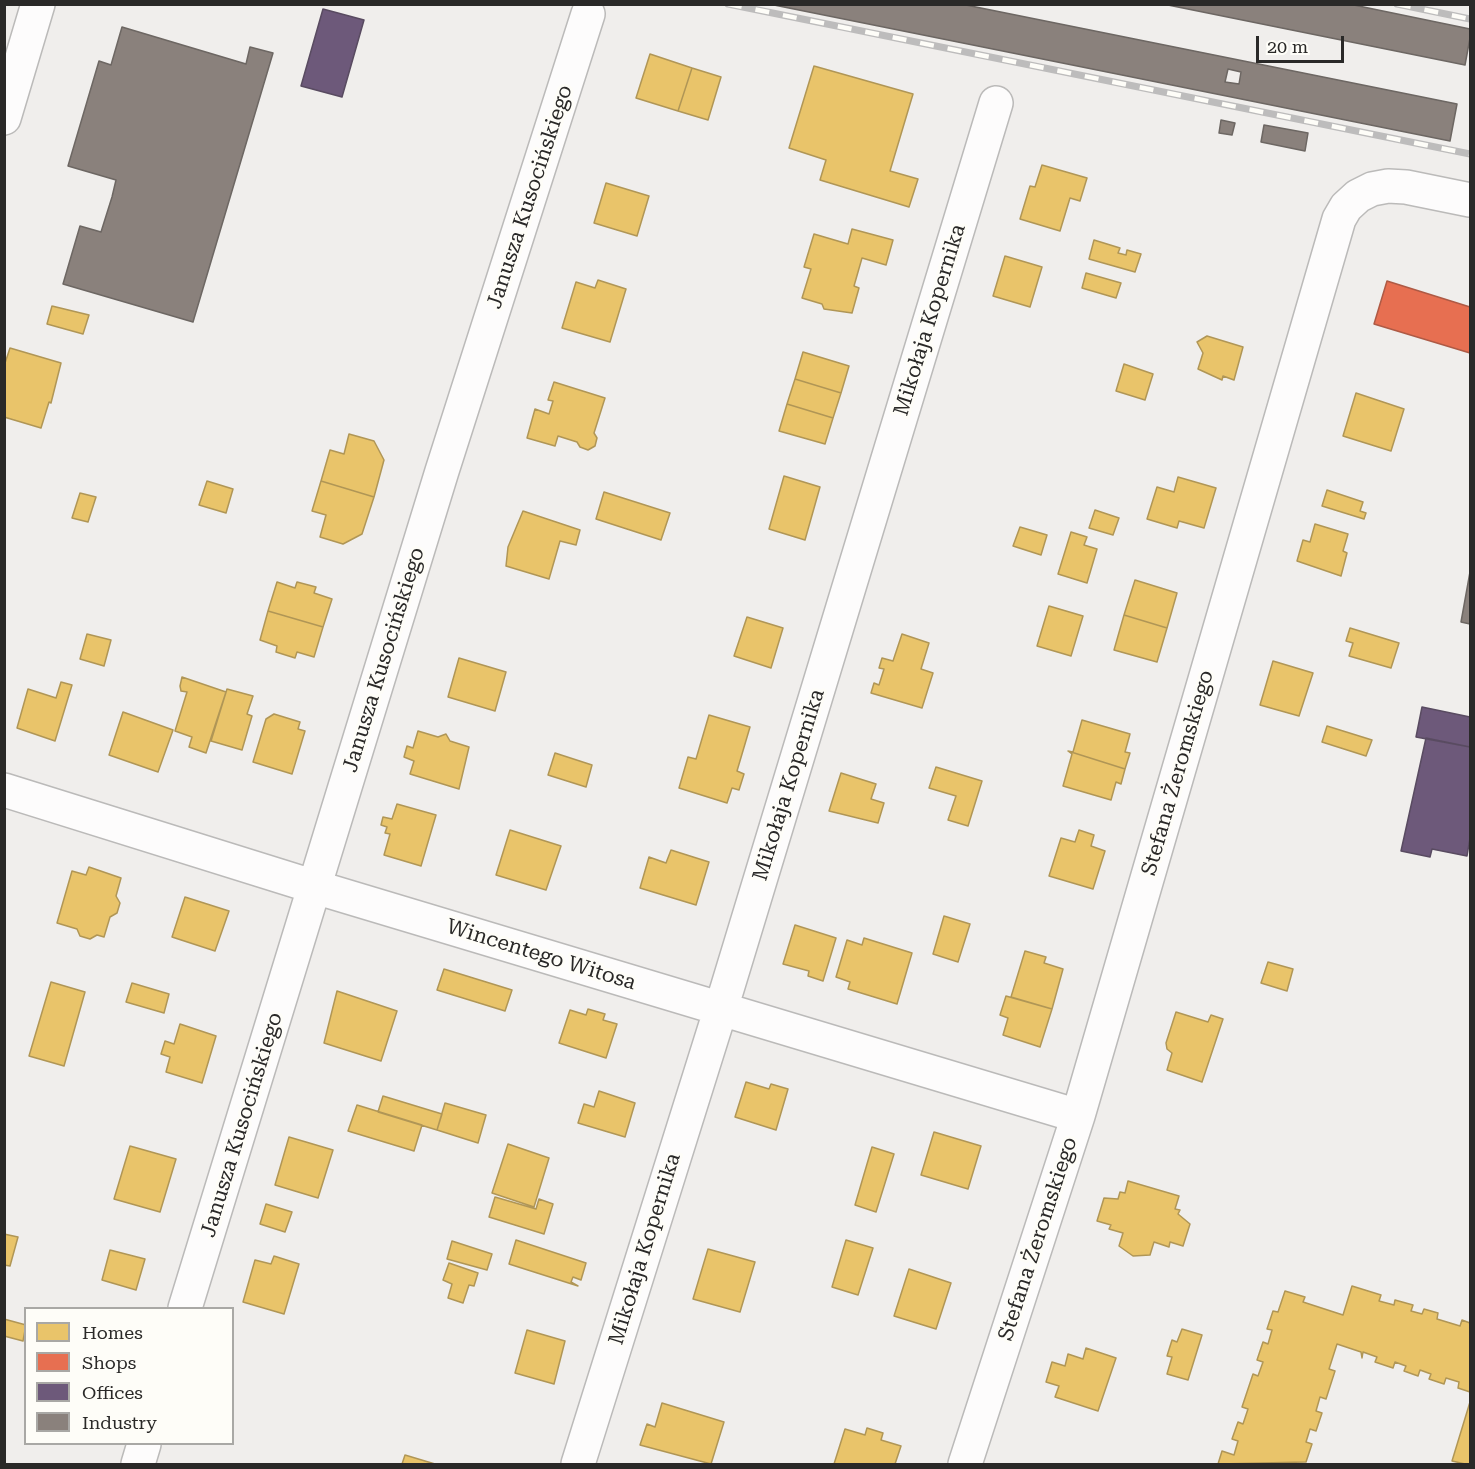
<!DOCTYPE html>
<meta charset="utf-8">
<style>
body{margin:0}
#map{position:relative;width:1475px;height:1469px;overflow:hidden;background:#f0eeec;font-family:"Roboto Serif",serif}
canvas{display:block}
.frame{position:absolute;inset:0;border:6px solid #2a2928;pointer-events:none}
.legend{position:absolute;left:24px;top:1307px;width:210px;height:138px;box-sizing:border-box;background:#fefdf8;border:2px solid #a9a8a5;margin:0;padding:8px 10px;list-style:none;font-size:18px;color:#2a2928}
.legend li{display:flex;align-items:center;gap:12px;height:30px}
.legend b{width:30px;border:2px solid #a9a8a5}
.scale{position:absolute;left:1256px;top:36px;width:88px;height:27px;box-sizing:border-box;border:3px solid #2a2928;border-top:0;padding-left:8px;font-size:18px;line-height:21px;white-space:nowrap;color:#2a2928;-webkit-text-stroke:4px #fefdf8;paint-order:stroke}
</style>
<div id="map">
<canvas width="1475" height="1469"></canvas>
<div class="frame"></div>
<ul class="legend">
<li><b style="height:16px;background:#e9c46a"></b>Homes</li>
<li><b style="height:16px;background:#e76f51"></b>Shops</li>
<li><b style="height:16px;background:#6d597a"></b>Offices</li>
<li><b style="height:16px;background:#8a817c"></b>Industry</li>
</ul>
<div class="scale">20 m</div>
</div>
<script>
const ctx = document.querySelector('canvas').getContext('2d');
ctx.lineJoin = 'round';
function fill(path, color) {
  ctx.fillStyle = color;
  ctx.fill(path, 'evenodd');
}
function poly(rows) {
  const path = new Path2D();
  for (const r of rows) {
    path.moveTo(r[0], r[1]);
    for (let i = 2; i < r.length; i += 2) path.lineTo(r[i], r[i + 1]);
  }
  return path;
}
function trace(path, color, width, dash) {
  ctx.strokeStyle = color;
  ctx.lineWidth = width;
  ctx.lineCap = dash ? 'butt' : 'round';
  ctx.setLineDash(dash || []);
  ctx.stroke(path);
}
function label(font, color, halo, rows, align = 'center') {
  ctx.font = font + ' "Roboto Serif",serif';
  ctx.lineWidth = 6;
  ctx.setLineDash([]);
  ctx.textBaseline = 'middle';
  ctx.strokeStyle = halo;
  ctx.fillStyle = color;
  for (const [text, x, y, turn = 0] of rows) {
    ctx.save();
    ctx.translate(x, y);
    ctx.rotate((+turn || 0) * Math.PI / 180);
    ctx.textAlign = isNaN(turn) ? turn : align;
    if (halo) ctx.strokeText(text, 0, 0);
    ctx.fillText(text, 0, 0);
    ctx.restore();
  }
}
const homes = poly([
 [650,54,692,68,678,111,636,98,650,54],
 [814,66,913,94,890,171,918,179,909,207,820,180,826,160,789,148,814,66],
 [692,68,721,77,708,120,678,111,692,68],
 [1042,165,1087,178,1080,201,1070,198,1060,231,1020,219,1030,186,1035,187,1042,165],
 [606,183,649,196,637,236,594,223,606,183],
 [852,229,893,240,886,265,862,258,854,286,859,288,852,313,824,309,822,304,802,298,811,269,804,267,814,234,848,244,852,229],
 [1094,240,1120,248,1118,253,1126,255,1127,250,1141,254,1135,272,1089,259,1094,240],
 [1005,256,1042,267,1030,307,993,296,1005,256],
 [1086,273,1121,283,1116,298,1082,288,1086,273],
 [598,280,626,289,610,342,562,328,576,282,595,288,598,280],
 [52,306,89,315,83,334,47,324,52,306],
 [1207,336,1243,347,1234,380,1223,376,1222,380,1198,369,1203,353,1197,342,1207,336],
 [10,348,61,363,51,403,49,402,41,428,4,417,4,366,10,348],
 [803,352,849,366,841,393,795,379,803,352],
 [1124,364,1153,374,1145,400,1116,391,1124,364],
 [795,379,841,393,833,418,787,404,795,379],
 [554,382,605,398,594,433,597,438,595,446,588,450,580,447,577,442,558,436,555,446,527,438,535,409,549,414,553,401,548,400,554,382],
 [1356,393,1404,409,1391,451,1343,436,1356,393],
 [787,404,833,418,825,444,779,431,787,404],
 [349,434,374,441,384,460,374,497,321,481,330,450,344,454,349,434],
 [784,476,820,487,805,540,769,529,784,476],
 [1178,477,1216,488,1204,528,1179,521,1177,528,1147,519,1157,487,1174,492,1178,477],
 [207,481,233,489,226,513,199,505,207,481],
 [321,481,374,497,362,534,343,544,320,537,326,515,312,511,321,481],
 [1327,490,1363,502,1360,511,1366,513,1364,519,1322,506,1327,490],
 [604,492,670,513,661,540,596,519,604,492],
 [80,493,96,497,88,522,72,518,80,493],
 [1095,510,1119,518,1113,535,1089,528,1095,510],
 [523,511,580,530,576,545,560,541,549,579,506,566,508,547,523,511],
 [1315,524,1348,534,1343,551,1347,553,1341,576,1297,561,1303,540,1310,542,1315,524],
 [1020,527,1047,535,1041,555,1013,546,1020,527],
 [1071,532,1087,537,1084,545,1097,549,1087,583,1058,574,1071,532],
 [1135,580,1177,593,1167,628,1124,615,1135,580],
 [277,582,295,588,297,582,316,587,314,593,332,599,323,627,268,611,277,582],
 [1049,606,1083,616,1071,656,1037,646,1049,606],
 [268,611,323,627,314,657,297,652,295,658,276,652,277,646,260,640,268,611],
 [1124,615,1167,628,1157,662,1114,650,1124,615],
 [747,617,783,628,771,668,734,656,747,617],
 [1350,628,1399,643,1391,668,1349,656,1353,643,1346,641,1350,628],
 [87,634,111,640,104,666,80,659,87,634],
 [902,634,929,643,921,669,933,673,922,708,871,693,874,683,879,685,884,669,879,668,882,658,893,661,902,634],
 [459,658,506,672,495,711,448,697,459,658],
 [1273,661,1313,673,1299,716,1260,705,1273,661],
 [182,677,226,692,206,753,189,747,192,737,175,731,187,692,181,691,180,686,182,677],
 [61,682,72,685,55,741,17,728,28,689,56,698,61,682],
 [227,689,253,696,247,714,252,716,242,750,211,741,227,689],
 [123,712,173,730,158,772,109,755,123,712],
 [274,714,300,722,298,729,305,731,292,774,253,762,266,719,274,714],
 [709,715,750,727,737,771,744,774,739,790,732,788,727,803,679,788,688,757,696,759,709,715],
 [1082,720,1130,734,1125,752,1130,753,1125,769,1068,751,1073,752,1082,720],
 [1327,726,1372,740,1366,756,1322,742,1327,726],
 [418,731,438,737,446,734,450,741,469,747,459,789,410,774,414,761,404,757,407,746,413,748,418,731],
 [1068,751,1125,769,1121,784,1116,782,1111,800,1063,786,1072,754,1068,751],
 [555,753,592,765,586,787,548,775,555,753],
 [936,767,982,781,968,826,948,820,956,796,929,788,936,767],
 [841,773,876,784,871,799,884,803,878,823,829,811,841,773],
 [397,804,436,815,421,866,384,855,390,834,385,833,387,827,381,825,383,817,392,819,397,804],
 [510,830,561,846,546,890,496,875,510,830],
 [1079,830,1094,835,1091,846,1105,851,1093,889,1049,876,1061,838,1075,842,1079,830],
 [671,850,709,862,696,905,640,888,649,857,666,863,671,850],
 [89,867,121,878,116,896,120,903,117,913,110,917,104,937,97,935,90,939,80,936,77,929,57,923,72,871,86,875,89,867],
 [185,897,229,911,215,951,172,937,185,897],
 [944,916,970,924,958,962,933,954,944,916],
 [795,925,836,938,823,981,808,976,809,971,783,964,795,925],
 [864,938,912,953,897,1004,848,989,850,982,836,977,847,940,862,945,864,938],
 [1025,951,1046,957,1044,963,1063,969,1052,1009,1011,997,1025,951],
 [1268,962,1293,969,1287,991,1261,983,1268,962],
 [444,969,512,990,505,1011,437,990,444,969],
 [51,982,85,992,64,1066,29,1056,51,982],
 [132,983,169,994,164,1013,126,1002,132,983],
 [337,991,397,1011,381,1061,324,1043,337,991],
 [1006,996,1052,1009,1040,1047,1003,1035,1008,1018,1000,1015,1006,996],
 [588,1009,605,1014,603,1020,617,1024,606,1058,559,1043,570,1010,586,1015,588,1009],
 [1176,1012,1208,1022,1211,1015,1223,1019,1202,1082,1167,1070,1172,1053,1167,1049,1166,1043,1176,1012],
 [180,1024,216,1036,202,1083,166,1072,170,1057,161,1054,165,1041,174,1044,180,1024],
 [746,1082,769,1089,771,1084,788,1089,776,1130,735,1117,746,1082],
 [599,1091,635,1103,625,1137,578,1123,584,1104,594,1107,599,1091],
 [383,1096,442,1114,437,1130,378,1112,383,1096],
 [445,1103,486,1115,478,1143,437,1130,445,1103],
 [357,1105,422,1125,414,1151,348,1131,357,1105],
 [934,1132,981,1146,968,1189,921,1175,934,1132],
 [289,1137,333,1150,318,1198,275,1185,289,1137],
 [508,1144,549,1158,534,1207,492,1193,508,1144],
 [130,1146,176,1159,160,1212,114,1199,130,1146],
 [872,1147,894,1154,876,1212,855,1205,872,1147],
 [1128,1181,1179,1196,1175,1209,1180,1210,1178,1214,1190,1224,1183,1246,1170,1242,1169,1247,1154,1242,1150,1255,1133,1256,1119,1246,1123,1233,1109,1229,1111,1225,1097,1221,1104,1198,1118,1199,1120,1192,1125,1193,1128,1181],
 [495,1197,536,1209,539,1199,553,1204,544,1234,489,1217,495,1197],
 [266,1204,292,1212,285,1232,260,1224,266,1204],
 [4,1234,18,1237,10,1266,4,1265,4,1234],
 [516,1240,586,1263,581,1280,573,1277,571,1282,578,1286,509,1264,516,1240],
 [846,1240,873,1248,858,1295,832,1287,846,1240],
 [452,1241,492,1254,487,1270,447,1259,452,1241],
 [708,1249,755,1262,740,1312,693,1299,708,1249],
 [110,1250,145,1259,136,1290,102,1280,110,1250],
 [274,1256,299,1264,284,1314,243,1302,255,1260,271,1264,274,1256],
 [449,1263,478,1273,474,1286,469,1285,463,1303,448,1298,452,1284,443,1280,449,1263],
 [909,1269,951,1283,936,1329,894,1316,909,1269],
 [1352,1286,1381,1295,1379,1301,1394,1305,1395,1300,1413,1305,1411,1311,1422,1314,1424,1309,1438,1313,1437,1319,1460,1326,1462,1320,1470,1323,1470,1392,1458,1388,1459,1382,1446,1378,1444,1384,1429,1379,1431,1374,1420,1370,1418,1376,1404,1371,1406,1366,1395,1362,1393,1368,1375,1362,1377,1357,1363,1352,1362,1358,1361,1352,1337,1344,1329,1369,1335,1371,1326,1399,1320,1397,1316,1411,1322,1413,1316,1431,1310,1429,1306,1442,1312,1444,1306,1462,1218,1464,1222,1451,1234,1455,1238,1441,1232,1439,1238,1422,1243,1424,1248,1409,1242,1407,1253,1374,1258,1376,1263,1362,1257,1360,1263,1342,1268,1344,1272,1330,1267,1329,1273,1311,1278,1312,1285,1291,1305,1297,1303,1302,1343,1315,1352,1286],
 [4,1319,26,1325,23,1341,4,1336,4,1319],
 [1182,1329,1202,1335,1188,1380,1167,1374,1172,1357,1167,1356,1172,1340,1177,1342,1182,1329],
 [527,1330,565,1341,554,1384,515,1373,527,1330],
 [1086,1348,1116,1358,1098,1411,1055,1397,1059,1386,1046,1382,1052,1362,1065,1366,1068,1354,1083,1359,1086,1348],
 [1470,1402,1470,1464,1465,1464,1452,1461,1470,1402],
 [662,1403,724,1422,711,1464,640,1445,647,1424,655,1427,662,1403],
 [867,1428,883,1433,881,1440,901,1446,895,1464,834,1464,845,1429,865,1435,867,1428],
 [405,1455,435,1464,402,1464,405,1455]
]);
fill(homes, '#e9c46a');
trace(homes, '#b09656', 1.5);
const shops = poly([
 [1387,281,1470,307,1470,353,1374,324,1387,281]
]);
fill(shops, '#e76f51');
trace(shops, '#ae5a45', 1.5);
const offices = poly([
 [323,9,364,20,342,97,301,86,323,9],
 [1422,707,1470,717,1470,747,1416,737,1422,707],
 [1426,738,1470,747,1470,838,1467,856,1432,849,1430,857,1401,851,1426,738]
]);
fill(offices, '#6d597a');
trace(offices, '#594b61', 1.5);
const industry = poly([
 [769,4,961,4,1457,104,1450,141,769,4],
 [1163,4,1349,4,1470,29,1470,38,1465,65,1163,4],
 [122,27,246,64,250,47,273,53,193,322,63,284,80,226,101,232,112,197,116,180,68,166,99,61,111,65,122,27],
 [1228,69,1241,72,1239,84,1225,82,1228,69],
 [1221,120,1235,123,1232,135,1219,133,1221,120],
 [1264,125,1308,133,1305,151,1261,142,1264,125],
 [1470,572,1470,624,1461,622,1470,572]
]);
fill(industry, '#8a817c');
trace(industry, '#6d6763', 1.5);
const street = poly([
 [4,790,315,887,1078,1116],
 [185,1308,442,471,588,14],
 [138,1464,144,1444],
 [578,1464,727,989,996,103],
 [965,1464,1078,1116,1339,219,1346,207,1358,196,1372,189,1388,186,1406,187,1470,200]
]);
const secondary = poly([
 [4,118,38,4]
]);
trace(street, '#bbbab9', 36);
trace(secondary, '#bbbab9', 36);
trace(street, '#fdfcfc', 33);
trace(secondary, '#fdfcfc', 33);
const rail = poly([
 [728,4,1470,154],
 [1397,4,1470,19]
]);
trace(rail, '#bdbcbc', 7);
trace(rail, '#fefdf8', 4.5, [14]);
label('21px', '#2a2928', '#fefdf8', [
 ["Janusza Kusocińskiego",530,197,-72],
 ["Mikołaja Kopernika",930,320,-73],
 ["Janusza Kusocińskiego",384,660,-73],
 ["Stefana Żeromskiego",1178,773,-74],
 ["Mikołaja Kopernika",789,785,-73],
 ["Wincentego Witosa",541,955,17],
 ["Janusza Kusocińskiego",242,1125,-73],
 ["Stefana Żeromskiego",1038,1239,-72],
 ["Mikołaja Kopernika",645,1249,-73]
]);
</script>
